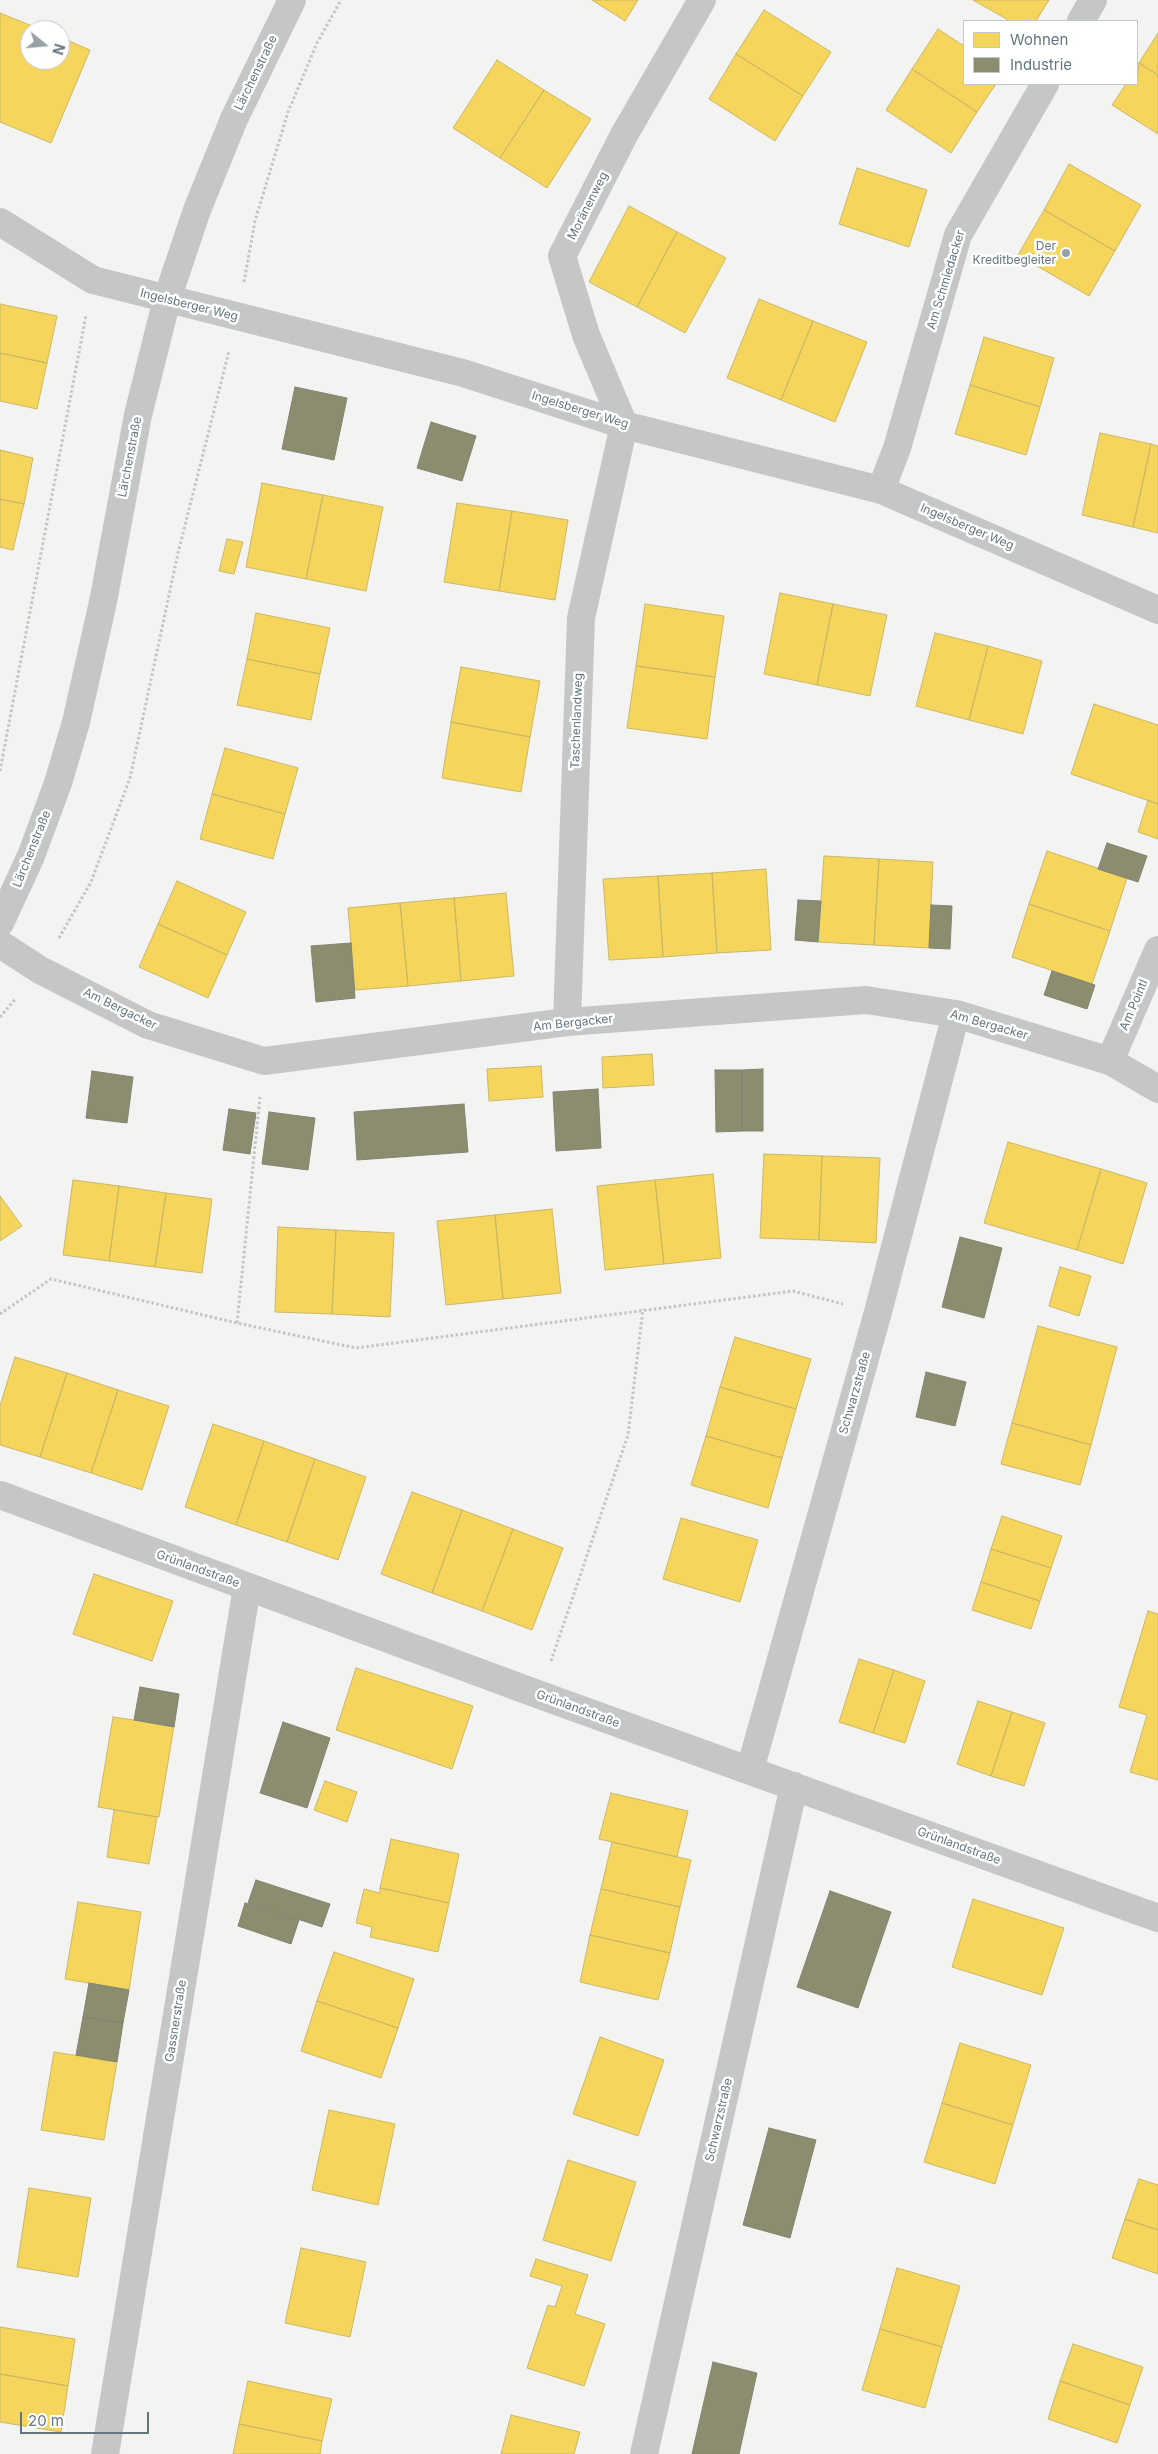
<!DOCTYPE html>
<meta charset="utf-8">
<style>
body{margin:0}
#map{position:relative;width:1158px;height:2454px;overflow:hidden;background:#f3f3f1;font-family:Inter,sans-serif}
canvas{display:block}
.legend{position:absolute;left:963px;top:20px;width:175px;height:65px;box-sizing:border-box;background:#fff;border:1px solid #c1c8cc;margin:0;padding:6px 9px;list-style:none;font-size:15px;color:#65767f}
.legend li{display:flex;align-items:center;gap:10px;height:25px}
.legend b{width:25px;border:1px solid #c1c8cc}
.north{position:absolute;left:20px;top:20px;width:50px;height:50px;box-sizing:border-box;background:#fff;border:1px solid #c1c8cc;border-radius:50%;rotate:107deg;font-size:14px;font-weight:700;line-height:20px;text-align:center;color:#65767f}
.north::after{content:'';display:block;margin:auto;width:18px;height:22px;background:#97a2a7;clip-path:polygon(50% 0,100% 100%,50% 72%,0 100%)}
.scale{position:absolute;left:20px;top:2412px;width:129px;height:22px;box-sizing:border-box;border:2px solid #65767f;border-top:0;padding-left:6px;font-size:15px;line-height:18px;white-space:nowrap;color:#65767f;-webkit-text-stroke:4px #fff;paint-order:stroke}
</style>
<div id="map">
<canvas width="1158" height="2454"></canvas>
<ul class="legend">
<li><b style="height:14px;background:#f6d55c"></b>Wohnen</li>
<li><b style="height:14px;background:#8c8c6e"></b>Industrie</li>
</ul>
<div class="north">N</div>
<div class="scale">20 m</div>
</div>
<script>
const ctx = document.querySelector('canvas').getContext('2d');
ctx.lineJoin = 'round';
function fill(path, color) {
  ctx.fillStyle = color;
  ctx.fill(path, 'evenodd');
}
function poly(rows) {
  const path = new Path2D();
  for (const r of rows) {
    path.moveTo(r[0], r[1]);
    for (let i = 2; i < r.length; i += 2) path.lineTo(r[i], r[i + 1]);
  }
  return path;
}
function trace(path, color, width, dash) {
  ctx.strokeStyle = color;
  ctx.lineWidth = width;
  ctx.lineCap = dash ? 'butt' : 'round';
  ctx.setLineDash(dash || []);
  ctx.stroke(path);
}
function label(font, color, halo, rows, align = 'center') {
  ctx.font = font + ' Inter,sans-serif';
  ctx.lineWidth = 5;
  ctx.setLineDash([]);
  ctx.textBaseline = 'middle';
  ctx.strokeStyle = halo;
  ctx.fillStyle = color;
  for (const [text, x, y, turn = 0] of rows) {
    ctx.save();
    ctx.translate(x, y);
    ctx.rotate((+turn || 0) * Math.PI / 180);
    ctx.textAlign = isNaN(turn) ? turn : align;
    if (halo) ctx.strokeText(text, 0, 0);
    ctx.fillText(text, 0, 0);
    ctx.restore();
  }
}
const homes = poly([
 [592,0,638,0,625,21,592,0],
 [973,0,1049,0,1036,21,1010,21,973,0],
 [764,10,831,52,803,96,736,54,764,10],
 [0,13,42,30,30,30,30,60,60,60,60,37,90,50,51,143,0,122,0,13],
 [938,29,964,46,964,84,996,84,977,112,912,69,938,29],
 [1158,33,1158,75,1139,63,1158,33],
 [736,54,803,96,775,141,709,99,736,54],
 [497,60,544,90,500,158,453,128,497,60],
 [1139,63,1158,75,1158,134,1112,105,1126,84,1137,84,1139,63],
 [912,69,977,112,951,153,886,110,912,69],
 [544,90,591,119,547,188,500,158,544,90],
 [1069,164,1141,205,1115,251,1044,210,1069,164],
 [857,168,927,190,909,247,839,224,857,168],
 [629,206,677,232,637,307,589,282,629,206],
 [1044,210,1115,251,1089,296,1018,255,1044,210],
 [677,232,726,258,685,333,637,307,677,232],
 [759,299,813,321,781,400,727,378,759,299],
 [0,304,57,316,47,363,0,353,0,304],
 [813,321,867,342,835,422,781,400,813,321],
 [984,337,1054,358,1040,407,970,385,984,337],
 [0,353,47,363,37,409,0,401,0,353],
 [970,385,1040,407,1026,455,955,434,970,385],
 [1100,433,1151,444,1133,527,1082,515,1100,433],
 [1151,444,1158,446,1158,533,1133,527,1151,444],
 [0,450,33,458,24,504,0,499,0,450],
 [262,483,323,495,306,579,246,567,262,483],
 [323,495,383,507,366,591,306,579,323,495],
 [0,499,24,504,13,550,0,547,0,499],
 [457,503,512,511,499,591,444,582,457,503],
 [512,511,568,520,555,600,499,591,512,511],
 [227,539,243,542,234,574,219,571,227,539],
 [780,593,833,604,817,685,764,674,780,593],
 [645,604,724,616,715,677,636,666,645,604],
 [833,604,887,615,870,696,817,685,833,604],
 [256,613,330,628,320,674,247,659,256,613],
 [935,633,988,646,969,720,916,706,935,633],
 [988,646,1042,661,1023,734,969,720,988,646],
 [247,659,320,674,311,720,237,705,247,659],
 [636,666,715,677,707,739,627,728,636,666],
 [461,667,540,681,530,737,451,722,461,667],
 [1094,704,1158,725,1158,804,1071,774,1094,704],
 [451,722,530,737,521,792,442,778,451,722],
 [225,748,298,768,285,814,212,794,225,748],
 [212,794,285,814,273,859,200,839,212,794],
 [1148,800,1158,804,1158,839,1138,832,1148,800],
 [1047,851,1127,878,1110,931,1029,904,1047,851],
 [824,856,879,859,874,945,818,942,824,856],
 [879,859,933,862,929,948,874,945,879,859],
 [766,869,771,950,717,953,712,873,766,869],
 [712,873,717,953,663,957,658,876,712,873],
 [658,876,663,957,609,960,603,879,658,876],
 [177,881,246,912,227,955,158,924,177,881],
 [506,893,514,976,461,981,454,898,506,893],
 [454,898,461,981,408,986,400,903,454,898],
 [400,903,408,986,355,990,348,908,400,903],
 [1029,904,1110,931,1092,984,1012,957,1029,904],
 [158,924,227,955,208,998,139,967,158,924],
 [652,1054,654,1085,603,1088,602,1057,652,1054],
 [541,1066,543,1097,489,1101,487,1069,541,1066],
 [1008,1142,1101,1169,1077,1250,984,1223,1008,1142],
 [764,1154,822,1156,819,1240,760,1238,764,1154],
 [822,1156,880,1158,876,1243,819,1240,822,1156],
 [1101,1169,1147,1183,1123,1264,1077,1250,1101,1169],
 [713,1174,721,1258,664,1264,655,1180,713,1174],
 [73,1180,119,1186,109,1261,63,1255,73,1180],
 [655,1180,664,1264,605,1270,597,1186,655,1180],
 [119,1186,166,1193,155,1267,109,1261,119,1186],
 [166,1193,212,1199,202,1273,155,1267,166,1193],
 [0,1196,22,1226,0,1241,0,1196],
 [552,1209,561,1293,503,1299,495,1215,552,1209],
 [495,1215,503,1299,446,1305,437,1221,495,1215],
 [278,1227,336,1230,332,1314,275,1312,278,1227],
 [336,1230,394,1233,390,1317,332,1314,336,1230],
 [1060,1267,1091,1276,1079,1316,1049,1306,1060,1267],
 [1038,1326,1117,1347,1091,1445,1012,1423,1038,1326],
 [735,1337,811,1359,796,1409,720,1387,735,1337],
 [15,1357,67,1373,40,1457,0,1445,0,1406,15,1357],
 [67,1373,118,1390,91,1473,40,1457,67,1373],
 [720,1387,796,1409,782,1458,706,1436,720,1387],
 [118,1390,169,1406,142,1490,91,1473,118,1390],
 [1012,1423,1091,1445,1080,1485,1001,1464,1012,1423],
 [213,1424,264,1441,236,1525,185,1507,213,1424],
 [706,1436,782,1458,768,1508,691,1485,706,1436],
 [264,1441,315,1459,287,1542,236,1525,264,1441],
 [315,1459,366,1477,338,1560,287,1542,315,1459],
 [412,1492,462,1510,432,1593,381,1574,412,1492],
 [462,1510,513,1529,482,1611,432,1593,462,1510],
 [1002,1516,1062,1536,1051,1568,991,1549,1002,1516],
 [681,1518,758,1540,740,1602,663,1579,681,1518],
 [513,1529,563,1548,532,1630,482,1611,513,1529],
 [991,1549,1051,1568,1040,1601,981,1582,991,1549],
 [94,1574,173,1601,152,1661,73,1634,94,1574],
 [981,1582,1040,1601,1031,1629,972,1610,981,1582],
 [1148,1611,1158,1614,1158,1780,1130,1772,1147,1715,1119,1707,1148,1611],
 [859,1659,894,1670,873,1733,839,1722,859,1659],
 [356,1668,473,1706,452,1769,336,1730,356,1668],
 [894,1670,925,1681,905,1743,873,1733,894,1670],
 [978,1701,1012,1712,991,1776,957,1764,978,1701],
 [1012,1712,1045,1723,1024,1786,991,1776,1012,1712],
 [113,1717,174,1726,159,1817,98,1807,113,1717],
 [325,1781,357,1792,347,1822,314,1810,325,1781],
 [611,1793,688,1811,677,1857,599,1839,611,1793],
 [114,1810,157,1817,149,1864,107,1857,114,1810],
 [391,1839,459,1854,449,1903,380,1888,391,1839],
 [612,1842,691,1860,680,1907,601,1889,612,1842],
 [380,1888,449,1903,438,1952,370,1937,372,1927,356,1923,364,1889,380,1893,380,1888],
 [601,1889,680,1907,670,1953,590,1935,601,1889],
 [973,1899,1064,1928,1042,1995,952,1967,973,1899],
 [78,1902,141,1912,129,1990,65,1979,78,1902],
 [590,1935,670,1953,658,2000,580,1982,590,1935],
 [334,1952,414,1979,398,2028,317,2001,334,1952],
 [317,2001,398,2028,381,2078,301,2051,317,2001],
 [600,2037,664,2060,638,2136,573,2114,600,2037],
 [960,2043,1031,2065,1013,2125,942,2103,960,2043],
 [54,2052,117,2062,104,2140,41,2130,54,2052],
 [942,2103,1013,2125,995,2184,924,2162,942,2103],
 [329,2110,395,2124,378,2205,312,2190,329,2110],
 [568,2160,636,2182,611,2261,543,2240,568,2160],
 [1139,2179,1158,2185,1158,2230,1125,2219,1139,2179],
 [29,2188,91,2198,78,2277,17,2267,29,2188],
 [1125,2219,1158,2230,1158,2274,1112,2258,1125,2219],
 [301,2248,366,2262,350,2337,285,2323,301,2248],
 [536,2259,588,2275,575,2314,605,2324,584,2386,527,2368,548,2305,555,2307,562,2286,530,2276,536,2259],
 [897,2268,960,2286,942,2347,880,2329,897,2268],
 [0,2327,75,2339,68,2386,0,2374,0,2327],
 [880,2329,942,2347,925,2408,862,2390,880,2329],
 [1073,2344,1143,2367,1130,2405,1060,2381,1073,2344],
 [0,2374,68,2386,61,2432,0,2422,0,2374],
 [248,2381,332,2399,322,2441,239,2424,248,2381],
 [1060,2381,1130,2405,1117,2443,1048,2419,1060,2381],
 [511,2415,580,2432,574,2454,501,2454,511,2415],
 [239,2424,322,2441,320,2454,233,2454,239,2424]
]);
fill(homes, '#f6d55c');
trace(homes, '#cab866', 1);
const industry = poly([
 [295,387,347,398,334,460,282,449,295,387],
 [431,422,476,436,462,481,417,468,431,422],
 [1107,843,1147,856,1138,882,1098,869,1107,843],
 [798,900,821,901,818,942,795,940,798,900],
 [931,905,952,906,950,949,929,948,931,905],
 [351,943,355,998,316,1002,311,946,351,943],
 [1052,971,1095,985,1087,1009,1044,995,1052,971],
 [763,1069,763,1131,742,1131,742,1070,763,1069],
 [715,1070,742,1070,742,1131,716,1132,715,1070],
 [92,1071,133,1077,127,1123,86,1118,92,1071],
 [598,1089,601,1148,556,1151,553,1092,598,1089],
 [464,1104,468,1152,357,1160,354,1112,464,1104],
 [229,1109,256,1113,250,1154,223,1150,229,1109],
 [269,1112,315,1118,308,1170,262,1164,269,1112],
 [960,1237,1002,1248,984,1318,942,1307,960,1237],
 [926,1372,966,1382,955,1426,916,1417,926,1372],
 [140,1687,179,1694,174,1727,134,1720,140,1687],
 [283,1722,330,1738,307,1808,260,1793,283,1722],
 [256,1880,330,1904,322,1927,248,1903,256,1880],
 [830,1891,891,1912,858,2008,797,1987,830,1891],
 [245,1903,299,1920,291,1944,238,1926,245,1903],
 [89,1983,129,1990,123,2023,83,2017,89,1983],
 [83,2017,123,2023,117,2062,76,2055,83,2017],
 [769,2128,816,2140,790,2238,743,2225,769,2128],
 [713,2362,757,2373,739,2454,692,2454,713,2362]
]);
fill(industry, '#8c8c6e');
trace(industry, '#808573', 1);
trace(poly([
 [244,282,255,221,288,112,317,43,341,0],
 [0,771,86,315],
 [59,938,91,882,130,778,178,553,229,351],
 [0,1017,16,998],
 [0,1314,51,1279,237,1323,356,1348,793,1291,843,1304],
 [237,1323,260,1097],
 [551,1661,628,1435,643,1309]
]), '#c3c4c5', 3, [2.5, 2.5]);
trace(poly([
 [1081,21,1093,0],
 [0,222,93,280,463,373,624,425,881,490,1158,610],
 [881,490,897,448,958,235,1045,84],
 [0,923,31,856,58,783,76,722,103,602,138,415,167,299,197,210,234,119,292,0],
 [0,944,40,970,148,1025,264,1061,567,1022,866,1000,956,1014,1110,1061,1158,1089],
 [567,1022,581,618,624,425,586,335,562,256,624,135,702,0],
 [1110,1061,1158,950],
 [0,1495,540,1695,1158,1918],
 [750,1770,878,1312,956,1014],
 [105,2454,247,1587],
 [644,2454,794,1786]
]), '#c5c7c7', 28);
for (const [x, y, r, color] of [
 [1066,253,5,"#97a2a7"]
]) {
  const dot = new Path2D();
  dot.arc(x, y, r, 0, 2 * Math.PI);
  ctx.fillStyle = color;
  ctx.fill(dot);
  trace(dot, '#fff', 2);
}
label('12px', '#65767f', '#fff', [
 ["Lärchenstraße",256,73,-64],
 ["Moränenweg",588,206,-63],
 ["Am Schmiedacker",946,280,-73],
 ["Ingelsberger Weg",189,305,14],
 ["Ingelsberger Weg",580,410,17],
 ["Lärchenstraße",130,457,-79],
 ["Ingelsberger Weg",967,527,23],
 ["Taschenlandweg",577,721,-88],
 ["Lärchenstraße",32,849,-68],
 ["Am Pointl",1134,1005,-67],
 ["Am Bergacker",120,1009,26],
 ["Am Bergacker",573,1023,-6],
 ["Am Bergacker",989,1025,16],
 ["Schwarzstraße",855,1393,-74],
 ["Grünlandstraße",198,1569,20],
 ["Grünlandstraße",578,1709,20],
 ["Grünlandstraße",959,1846,20],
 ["Gassnerstraße",176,2021,-81],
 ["Schwarzstraße",719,2120,-77]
]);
label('12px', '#65767f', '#fff', [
 ["Der",1056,246],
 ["Kreditbegleiter",1056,260]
], 'right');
</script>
